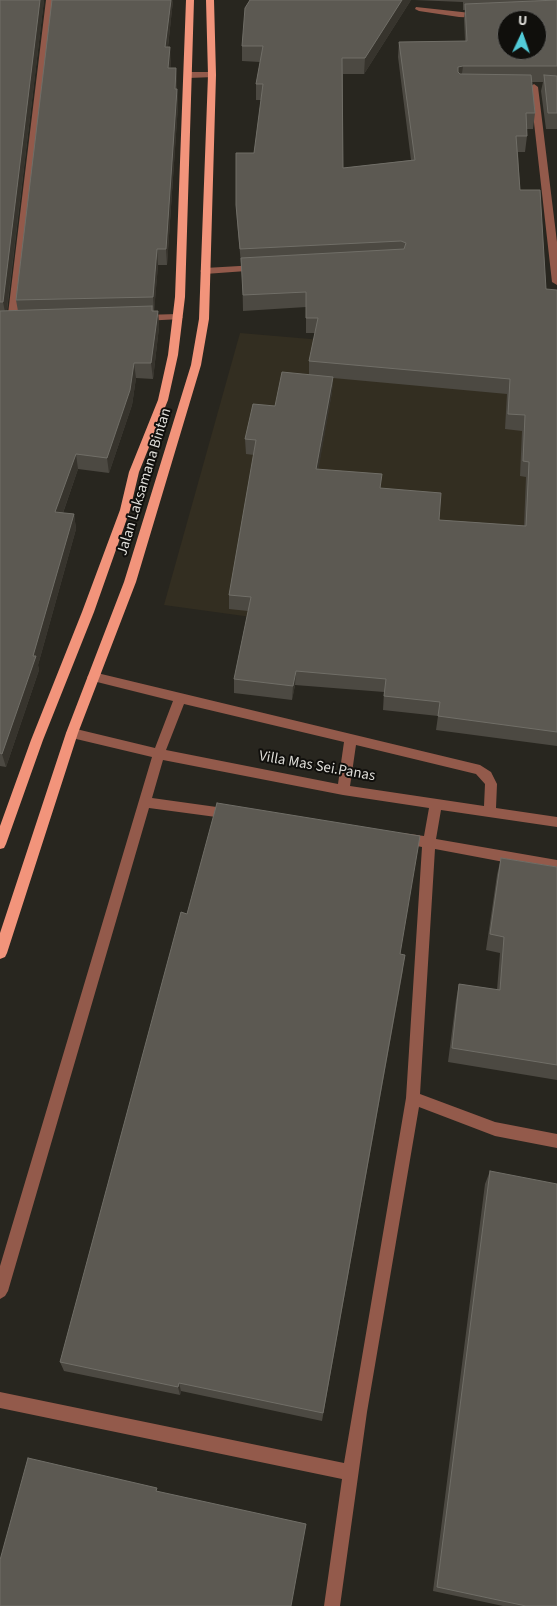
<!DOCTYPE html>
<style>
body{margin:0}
#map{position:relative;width:557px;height:1606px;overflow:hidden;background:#28261f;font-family:"Source Sans 3",sans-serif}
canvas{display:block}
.north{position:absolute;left:497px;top:10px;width:50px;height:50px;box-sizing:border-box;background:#100f0c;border:1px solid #62615e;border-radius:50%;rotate:3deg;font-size:14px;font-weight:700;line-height:20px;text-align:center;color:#deddd8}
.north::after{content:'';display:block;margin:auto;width:18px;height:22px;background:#52cbd8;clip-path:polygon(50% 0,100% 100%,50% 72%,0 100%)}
</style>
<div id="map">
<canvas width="557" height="1606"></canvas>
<div class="north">U</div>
</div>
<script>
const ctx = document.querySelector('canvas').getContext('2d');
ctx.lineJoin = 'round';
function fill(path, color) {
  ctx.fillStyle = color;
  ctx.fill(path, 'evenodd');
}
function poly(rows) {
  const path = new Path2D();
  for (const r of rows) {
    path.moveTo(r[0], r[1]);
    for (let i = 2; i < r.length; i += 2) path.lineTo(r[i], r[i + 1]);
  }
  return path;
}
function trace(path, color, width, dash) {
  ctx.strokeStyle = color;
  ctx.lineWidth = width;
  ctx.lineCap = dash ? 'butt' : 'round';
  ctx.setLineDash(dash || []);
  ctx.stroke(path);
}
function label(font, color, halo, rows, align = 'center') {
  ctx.font = font + ' "Source Sans 3",sans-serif';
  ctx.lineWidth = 4;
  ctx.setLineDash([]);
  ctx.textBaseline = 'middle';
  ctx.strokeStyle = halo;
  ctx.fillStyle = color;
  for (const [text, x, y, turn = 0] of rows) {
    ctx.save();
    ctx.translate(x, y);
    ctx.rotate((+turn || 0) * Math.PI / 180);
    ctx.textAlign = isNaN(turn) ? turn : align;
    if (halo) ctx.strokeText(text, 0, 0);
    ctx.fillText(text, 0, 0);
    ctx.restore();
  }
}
fill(poly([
 [240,333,557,360,557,659,164,605]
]), '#332e21');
fill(poly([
 [46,0,54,0,17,322,12,325,7,322,46,0],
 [416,7,480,14,484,16,480,18,459,17,419,11,415,9,416,7],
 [212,72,216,75,215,77,188,78,184,75,188,72,212,72],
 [534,84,538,87,557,242,557,285,552,282,530,87,534,84],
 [257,265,262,268,260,270,205,274,200,271,205,268,257,265],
 [178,314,183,317,181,319,143,321,138,318,143,315,178,314],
 [93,672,480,765,491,772,497,784,496,808,557,817,557,827,441,810,436,839,557,860,557,872,435,849,420,1094,495,1122,557,1134,557,1148,495,1136,419,1107,367,1412,340,1606,324,1606,342,1479,0,1408,0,1392,344,1463,406,1098,422,847,402,843,398,842,396,838,398,834,402,833,424,836,429,808,343,795,163,760,152,798,231,809,235,810,237,814,235,818,231,819,149,808,8,1291,5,1296,0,1299,0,1266,152,757,72,738,68,736,66,733,68,730,72,728,155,748,173,701,89,680,87,677,93,672],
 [184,704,344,742,338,784,166,750,184,704],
 [356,745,476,774,485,784,484,806,350,786,356,745]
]), '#935a4b');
fill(poly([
 [186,0,194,0,185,297,178,355,168,400,139,472,130,510,94,612,43,740,6,844,4,848,0,849,0,826,31,740,82,612,120,510,129,472,158,400,168,355,175,297,186,0],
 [206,0,214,0,216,75,209,319,201,365,136,582,78,733,7,953,5,957,0,959,0,933,66,733,124,582,191,365,199,319,208,75,206,0]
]), '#f2947b');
fill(poly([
 [0,0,44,0,7,311,18,311,16,300,173,0,168,47,171,63,170,68,176,68,178,105,167,265,158,265,154,311,158,311,159,327,153,379,136,378,132,405,109,473,78,469,63,513,74,514,76,529,38,665,39,670,6,767,0,766],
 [411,0,364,74,343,74,343,168,411,160,398,57,399,42,465,41,464,19,465,10,463,10,463,2,414,0,557,0,557,129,546,129,541,91,543,82,531,82,535,113,533,129,527,129,527,136,525,152,518,152,520,190,546,289,557,290,557,746,436,730,438,716,383,710,384,692,295,685,292,700,234,693,234,679,248,611,229,609,229,595,254,455,246,454,245,439,275,406,309,375,309,361,315,333,306,333,306,307,243,311,242,264,241,264,237,221,236,205,254,153,261,100,256,100,256,84,260,62,242,61,242,46],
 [333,378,507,394,505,429,522,431,520,476,526,477,524,526,439,520,318,469,332,392],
 [501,858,557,867,557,1080,448,1062,456,1000,459,984,497,990,500,953,486,950,497,875],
 [400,954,403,970,322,1421,181,1391,180,1395,64,1371,60,1362],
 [490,1171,557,1606,503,1606,433,1591,485,1184]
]), '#4c4942');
fill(poly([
 [40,0,44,0,6,317,3,302],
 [171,0,173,1,166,63,165,47],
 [402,0,411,0,364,74,365,58],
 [170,47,171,63,169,84,168,68],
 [463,66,461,81,456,83,458,67],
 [176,68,177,84,176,105,175,89],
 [177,89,178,105,167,265,166,249],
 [157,249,158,265,154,313,153,297],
 [158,311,159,327,153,379,151,363],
 [134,363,136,378,132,405,109,473,107,458],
 [333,377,332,392,316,484,316,469],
 [76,454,78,469,58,527,55,512],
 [74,514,76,529,38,665,39,670,6,767,2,754,33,656],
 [296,671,295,685,292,700,293,686],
 [179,1383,181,1391,180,1395,178,1387]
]), '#37342d');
const building = poly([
 [0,0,40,0,3,302,0,302,0,0],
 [52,0,171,0,165,47,170,47,168,68,176,68,175,89,177,89,166,249,157,249,153,297,16,300,52,0],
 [250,0,402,0,365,58,342,58,343,168,415,160,399,42,467,41,465,4,557,0,557,66,463,66,458,67,458,72,460,74,531,75,535,113,526,113,527,136,516,136,520,190,540,190,546,289,557,290,557,732,438,716,440,702,384,696,386,679,296,671,293,686,234,679,251,597,229,595,256,440,245,439,253,404,275,406,282,372,333,377,316,469,382,474,380,488,441,493,439,520,526,526,529,462,523,461,525,415,508,414,510,379,309,361,318,318,306,318,306,292,243,295,241,258,404,249,406,243,401,241,240,249,236,205,236,153,254,153,263,84,256,84,263,46,242,46,245,8,250,0],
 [507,20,537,20,537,50,507,50,507,20],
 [544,75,557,76,557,113,548,113,544,75],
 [152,306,152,311,158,311,151,363,134,363,130,390,107,458,76,454,55,512,74,514,33,656,36,656,2,754,0,753,0,311,152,306],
 [217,803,420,836,400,954,405,955,323,1413,179,1383,178,1387,60,1362,181,912,187,914,217,803],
 [501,858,557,867,557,1065,452,1048,459,984,500,990,504,937,490,934,501,858],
 [490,1171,557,1184,557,1606,526,1606,437,1587,490,1171],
 [28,1458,157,1488,156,1491,306,1524,291,1606,0,1606,0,1560,28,1458]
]);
fill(building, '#5c5952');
trace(building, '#706e67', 1);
label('15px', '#deddd8', '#100f0c', [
 ["Jalan Laksamana Bintan",145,482,-73],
 ["Villa Mas Sei.Panas",317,767,10]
]);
</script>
